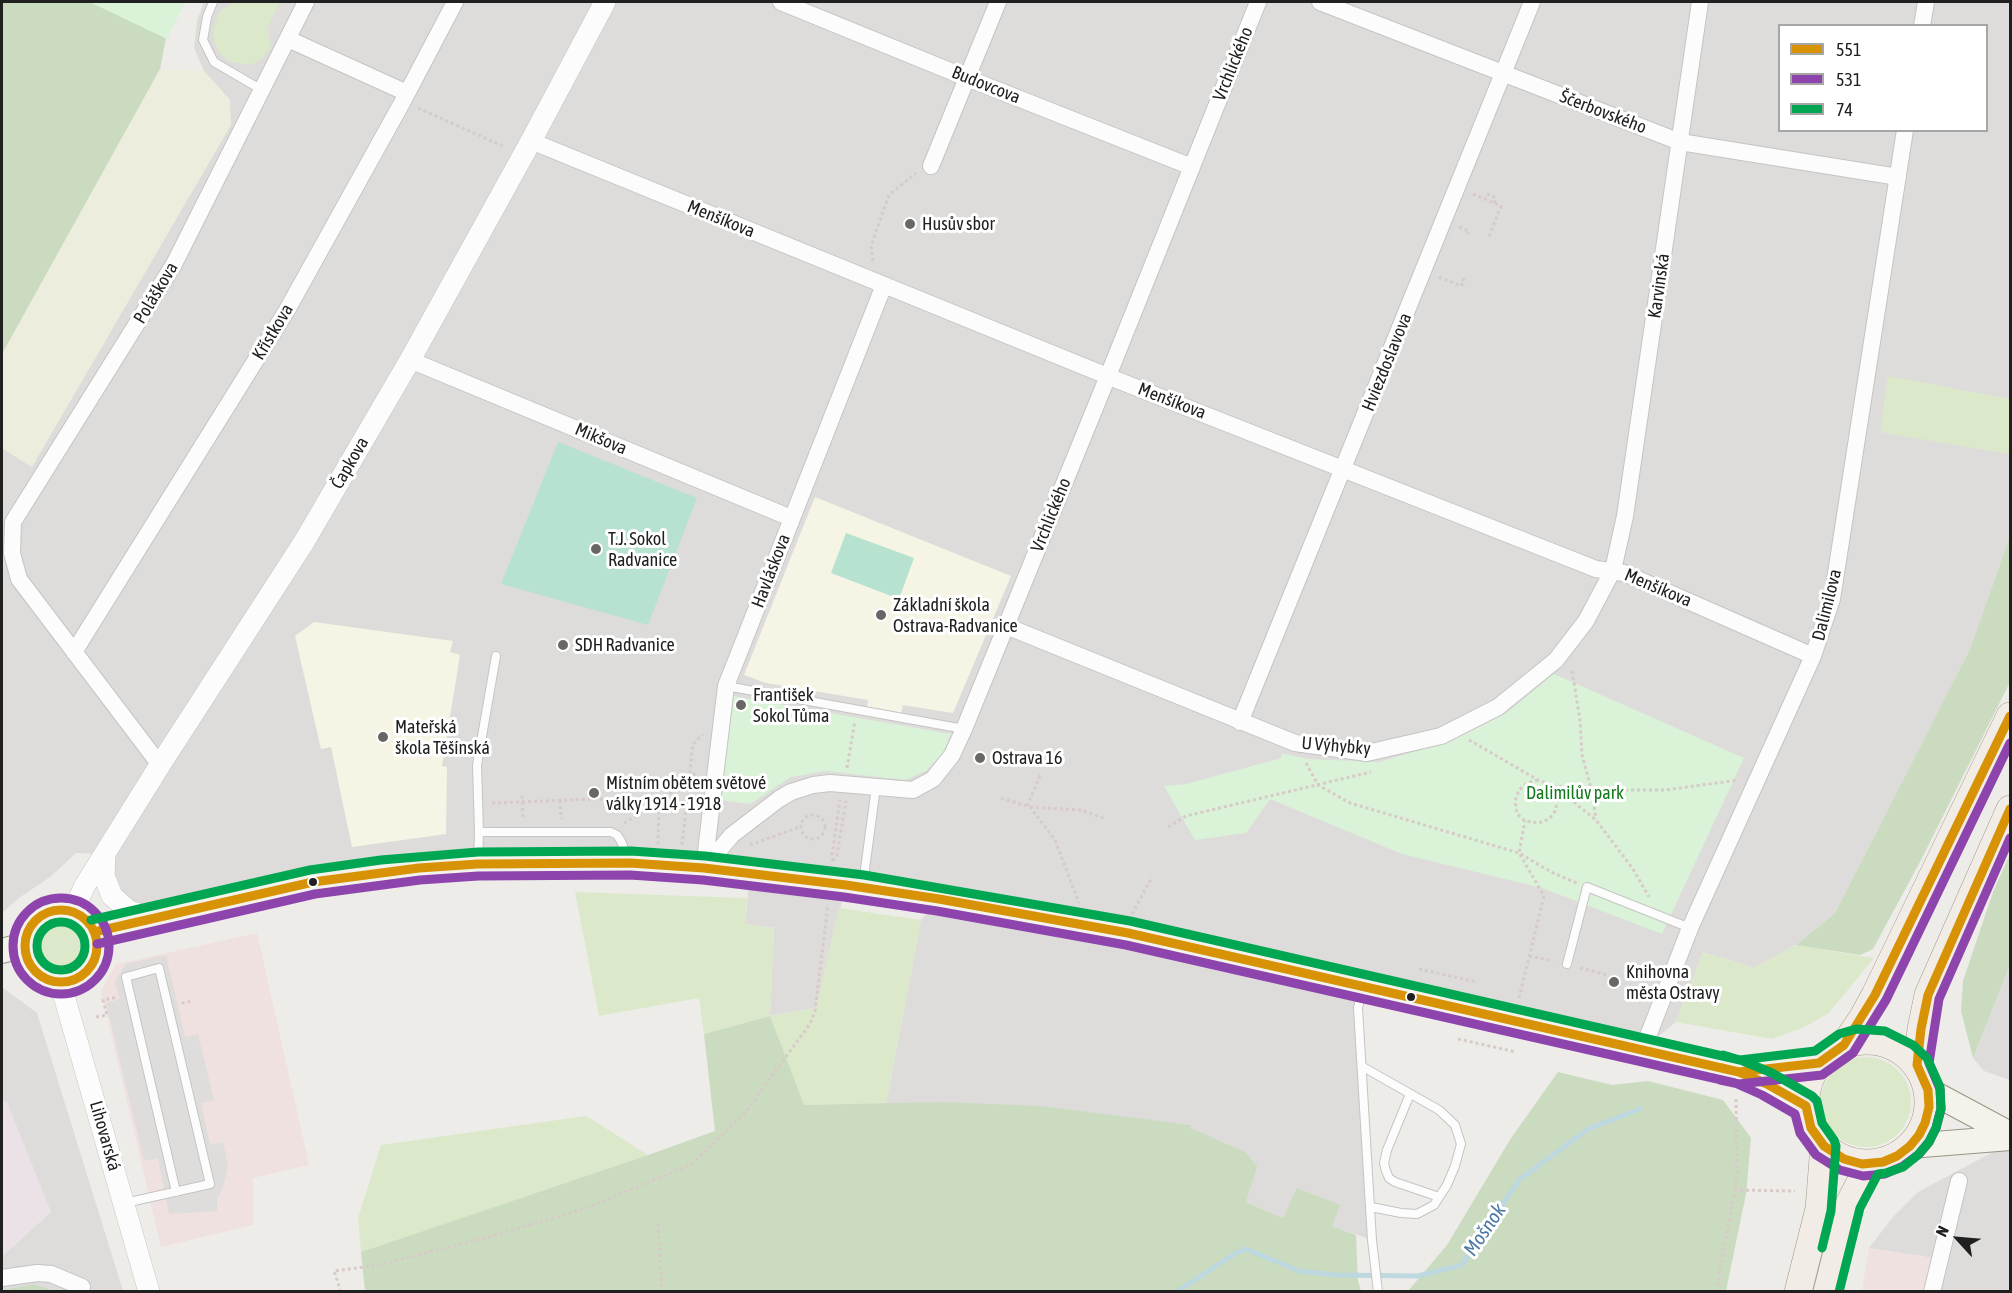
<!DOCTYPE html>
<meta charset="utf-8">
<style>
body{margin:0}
#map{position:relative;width:2012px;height:1293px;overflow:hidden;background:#eeece9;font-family:"Asap Condensed",sans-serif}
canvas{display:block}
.frame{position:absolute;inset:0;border:3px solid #202020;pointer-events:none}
.legend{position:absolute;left:1778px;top:24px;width:210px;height:108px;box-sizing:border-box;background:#fff;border:2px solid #a6a6a6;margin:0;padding:8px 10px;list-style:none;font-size:18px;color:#202020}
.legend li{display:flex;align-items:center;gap:12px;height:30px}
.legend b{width:30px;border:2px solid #a6a6a6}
.north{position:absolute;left:1928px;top:1209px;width:60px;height:60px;-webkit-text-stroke:4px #fff;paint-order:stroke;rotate:296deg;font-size:16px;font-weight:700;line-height:24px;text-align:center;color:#202020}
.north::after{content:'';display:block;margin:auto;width:21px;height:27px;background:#202020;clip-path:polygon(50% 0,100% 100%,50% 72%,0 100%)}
</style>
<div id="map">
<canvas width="2012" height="1293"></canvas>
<div class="frame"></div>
<ul class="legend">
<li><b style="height:8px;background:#d79205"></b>551</li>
<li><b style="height:8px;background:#8e44ad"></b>531</li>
<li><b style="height:8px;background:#00a651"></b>74</li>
</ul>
<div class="north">N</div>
</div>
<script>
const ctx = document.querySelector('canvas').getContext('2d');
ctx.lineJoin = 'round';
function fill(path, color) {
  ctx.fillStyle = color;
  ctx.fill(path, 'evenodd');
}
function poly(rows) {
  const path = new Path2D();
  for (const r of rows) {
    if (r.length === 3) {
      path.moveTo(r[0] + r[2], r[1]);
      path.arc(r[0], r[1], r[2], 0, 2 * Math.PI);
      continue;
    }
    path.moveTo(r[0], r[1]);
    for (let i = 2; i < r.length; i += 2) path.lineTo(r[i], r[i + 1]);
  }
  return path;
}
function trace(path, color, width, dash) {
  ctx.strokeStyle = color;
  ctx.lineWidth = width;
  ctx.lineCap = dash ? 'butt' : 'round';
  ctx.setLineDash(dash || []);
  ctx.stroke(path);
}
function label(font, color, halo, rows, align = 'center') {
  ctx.font = font + ' "Asap Condensed",sans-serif';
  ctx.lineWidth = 6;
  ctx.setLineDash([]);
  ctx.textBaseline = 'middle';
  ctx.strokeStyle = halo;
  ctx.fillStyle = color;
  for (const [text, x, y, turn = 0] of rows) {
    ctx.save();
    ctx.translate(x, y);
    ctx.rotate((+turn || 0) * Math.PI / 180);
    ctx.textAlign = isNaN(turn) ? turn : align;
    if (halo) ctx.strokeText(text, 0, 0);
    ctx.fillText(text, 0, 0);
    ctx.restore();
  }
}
fill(poly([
 [204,2,2010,2,2010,536,1970,649,1835,913,1796,945,1754,968,1703,952,1676,1022,1643,1049,1363,987,1358,1008,1372,1240,1332,1226,1298,1188,1283,1218,1246,1202,1245,1152,1190,1128,1191,1125,941,1102,886,1104,921,920,939,900,846,885,816,1008,770,1016,774,928,745,924,750,874,570,862,129,911,105,854,76,853,50,877,19,898,2,913,2,448,32,467,230,100,204,71,194,48,197,21],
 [1780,26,1986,26,1986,130,1780,130],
 [2010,965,2010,1080,1984,1071,1973,1058],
 [2,987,37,1013,123,1291,56,1291,33,1284,2,1290],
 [2010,1143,2010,1291,1923,1291,1933,1258,1869,1248,1892,1218,1918,1192]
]), '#dddcda');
fill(poly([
 [257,933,309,1165,253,1178,253,1225,161,1247,101,991,116,964],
 [1869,1248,1933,1258,1923,1291,1862,1292]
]), '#efe1df');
fill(poly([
 [2,1100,7,1102,51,1212,2,1257]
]), '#ebe2e7');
fill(poly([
 [815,497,1011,576,953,713,903,705,901,714,867,708,868,700,766,683,744,675],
 [314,622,453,641,450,652,460,655,442,766,447,767,446,834,352,847,331,747,321,749,295,636]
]), '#f6f5e5');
fill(poly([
 [160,69,204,71,230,100,231,125,32,467,2,448,2,354]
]), '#eceddd');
fill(poly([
 [234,2,280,2,267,29,271,48,259,61,249,65,229,61,220,53,214,42,214,27,219,12],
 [1888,376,2010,399,2010,454,1880,432],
 [575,892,747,898,745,924,774,928,770,1016,816,1008,839,908,921,920,886,1104,803,1105,770,1016,704,1034,699,998,599,1016],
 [59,945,24],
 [1796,945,1874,958,1829,1013,1805,1027,1772,1039,1676,1022,1703,952,1754,968],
 [1866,1102,45],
 [586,1116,648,1155,361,1252,358,1218,381,1145]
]), '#dbe9ca');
fill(poly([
 [2,2,90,2,166,38,160,69,2,354],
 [2010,536,2010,682,1921,860,1873,949,1860,955,1796,945,1835,913,1970,649],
 [2010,854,2010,965,1973,1058,1961,1011,1963,981,1993,892],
 [770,1016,804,1105,941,1102,1041,1106,1191,1125,1191,1128,1245,1152,1257,1166,1246,1202,1283,1218,1297,1188,1340,1205,1332,1226,1356,1235,1358,1281,1361,1291,365,1291,361,1252,648,1155,715,1131,704,1034],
 [1558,1072,1612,1085,1648,1081,1723,1100,1751,1138,1746,1194,1726,1291,1408,1291,1447,1245,1511,1138],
 [33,1284,56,1291,2,1291,2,1290]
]), '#cadbc0');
fill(poly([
 [90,2,185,2,167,39],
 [1554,674,1744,758,1662,934,1542,888,1402,854,1270,799,1246,833,1195,840,1164,786,1186,784,1281,758,1282,753,1308,759,1379,762,1451,741,1505,714],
 [733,696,951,734,944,752,926,771,905,780,826,771,791,777,750,804,720,800]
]), '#d9f2d8');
fill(poly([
 [558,442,697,498,648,625,501,584],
 [846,533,914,558,899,599,831,573]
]), '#b7e2d0');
fill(poly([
 [280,2,306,2,288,39,267,29],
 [1487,146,1494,150,1477,193,1470,190],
 [1454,228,1464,232,1448,270,1439,266],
 [850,801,907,808,901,865,842,857],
 [607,822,607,828,496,830,496,824],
 [1043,845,1051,863,1005,884,998,866],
 [1147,868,1151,879,1087,902,1083,891],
 [166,955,185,1037,198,1034,214,1100,201,1103,210,1145,223,1142,228,1166,224,1184,217,1200,217,1211,169,1214,158,1158,144,1161,106,1003,120,999,115,981,126,964]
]), '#dedddc');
trace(poly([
 [1176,1292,1236,1253,1246,1249,1299,1271,1336,1275,1418,1276,1462,1265,1519,1180,1588,1129,1640,1109]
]), '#bed8df', 5);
const service = poly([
 [213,2,207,17,203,40,214,62,262,90],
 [726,686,964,729],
 [479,832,611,832,617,835,621,841,628,860],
 [478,863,479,832,477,765,496,656],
 [863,884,876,787],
 [1567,964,1587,887,1690,928],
 [1363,987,1358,1008,1372,1240,1378,1292],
 [1363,1067,1439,1110,1455,1125,1461,1144,1455,1166,1447,1185,1434,1205,1417,1214,1401,1213,1371,1207],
 [1410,1094,1387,1150,1384,1163,1386,1171,1389,1178,1395,1182,1439,1197],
 [125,1203,210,1184,159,968,126,977,176,1192]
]);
const minor = poly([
 [781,2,967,78,1192,167],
 [1320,2,1680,142,1898,177],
 [1922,26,1926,2],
 [288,39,407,93],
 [531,141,1117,380,1596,569,1624,573,1813,656],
 [931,166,998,2],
 [410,360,791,518],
 [1006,626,1295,743,1367,753,1441,736,1498,707,1556,660,1586,621,1613,570,1625,516,1700,2],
 [74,652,287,310,403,101,455,2],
 [1240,722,1532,2],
 [160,765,19,579,12,553,13,522,174,264,306,2],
 [704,868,732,835,779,799,791,792,813,785,830,783,913,790,933,779,952,755,964,729,1108,376,1258,2],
 [704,868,726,686,884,285],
 [1643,1049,1690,928,1813,656,1832,599,1905,130],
 [2,1278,37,1273,51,1274,82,1287],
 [1932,1292,1959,1181]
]);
const tertiary = poly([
 [105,854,104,876,112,896,129,911,152,918],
 [73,912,84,887,160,765,304,542,410,360,531,141,605,2],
 [60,982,149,1292]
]);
const secondary = poly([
 [61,946,36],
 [94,932,313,882,419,868,478,864,570,862,630,863,704,868,863,887,1128,933,1739,1072,1767,1084,1806,1106],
 [2,951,24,945],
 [1741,1071,1819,1063],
 [1928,1090,2010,1134],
 [1910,1146,2010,1138]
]);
const primary = poly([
 [1867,1102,61],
 [1844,1045,1863,1017,1875,995,2010,716],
 [1917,1065,1921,1029,1928,995,2010,809],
 [1798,1292,1819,1209,1824,1146],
 [1827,1292,1849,1204,1870,1163]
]);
trace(service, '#c5c4c3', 10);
trace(minor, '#c5c4c3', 18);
trace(tertiary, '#c5c4c3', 22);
trace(secondary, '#959781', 26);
trace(primary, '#a39a87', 28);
trace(poly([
 [418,108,505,147],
 [1473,194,1501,206,1489,237],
 [1487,194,1496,198,1494,203],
 [1459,227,1469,231,1468,234],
 [873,261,871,246,889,195,916,173],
 [1439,277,1461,286,1464,280,1461,279],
 [1572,671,1580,720,1582,755,1591,788,1596,819],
 [1469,740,1538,780,1553,786,1626,790,1665,790,1738,780],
 [1306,763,1318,785,1350,803,1519,853,1553,873,1577,883],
 [847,768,855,721],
 [1538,780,1527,783,1519,790,1515,801,1517,814,1525,821,1539,823,1549,819,1556,810,1557,799,1554,788],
 [1555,787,1596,820,1633,869,1649,897],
 [522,796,523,819],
 [1001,798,1030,807,1055,840,1079,903],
 [560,800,561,819],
 [492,803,594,799,695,803],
 [1027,806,1040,776,1043,777],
 [1030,807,1081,810,1106,819],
 [813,827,12],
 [624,823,659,802,697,772],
 [1168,827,1186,816,1371,772],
 [658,844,659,802],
 [682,845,693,744,703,734],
 [750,845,802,826],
 [833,861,832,855,840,800],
 [833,861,837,855,846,801],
 [1132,914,1151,879],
 [1529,956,1553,961],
 [1580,968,1607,975],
 [1419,969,1477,982],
 [1519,998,1544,896,1519,853,1525,821],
 [182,1002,183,1003,193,1001],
 [96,1017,107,1015,103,1000,118,997],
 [1458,1039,1516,1052],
 [1734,1190,1795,1191],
 [658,1224,662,1292],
 [341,1292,334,1271,379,1265,489,1237,587,1208,692,1164,744,1114,810,1024,815,1011,828,904],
 [1716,1292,1737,1177,1736,1099]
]), '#d7cac8', 3, [3, 3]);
trace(service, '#fcfcfc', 8);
trace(minor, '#fcfcfc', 16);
trace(tertiary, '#fcfcfc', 21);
trace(secondary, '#f3f3ec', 24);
trace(primary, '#f1ece6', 27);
trace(poly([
 [61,946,36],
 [94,932,313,882,419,868,478,864,630,863,704,868,846,885,939,899,1128,933,1739,1072,1767,1084,1806,1106,1811,1128,1824,1146,1844,1159,1862,1164,1883,1162,1897,1156,1910,1146,1919,1135,1925,1123,1929,1107,1928,1090,1917,1065,1921,1029,1928,995,2010,809],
 [1723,1068,1739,1072,1819,1063,1844,1045,1875,995,2010,716]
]), '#d79205', 9);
trace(poly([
 [61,946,48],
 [97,944,315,894,420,880,478,876,630,875,703,880,844,897,937,911,1126,945,1735,1083,1762,1095,1795,1114,1800,1133,1816,1155,1840,1170,1863,1176,1885,1174,1903,1166,1919,1154,1929,1142,1936,1128,1941,1109,1940,1089,1929,1063,1939,999,2010,838],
 [1720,1080,1739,1084,1822,1075,1853,1053,1886,1000,2010,743]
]), '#8e44ad', 9);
trace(poly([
 [91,920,310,870,381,860,478,852,631,851,705,856,864,875,1130,921,1740,1060,1815,1051,1839,1034,1856,1029,1885,1031,1913,1045,1927,1058,1940,1087,1941,1109,1936,1128,1929,1142,1918,1155,1903,1167,1886,1173,1878,1174,1860,1208,1839,1292],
 [61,946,24],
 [1723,1055,1743,1061,1772,1073,1812,1096,1817,1101,1822,1123,1834,1140,1836,1146,1831,1211,1822,1248]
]), '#00a651', 9);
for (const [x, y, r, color] of [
 [910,224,6,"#686766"],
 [596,549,6,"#686766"],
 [881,615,6,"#686766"],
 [563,645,6,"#686766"],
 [741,705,6,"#686766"],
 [383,737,6,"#686766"],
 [980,758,6,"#686766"],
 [594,793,6,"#686766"],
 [313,882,5,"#202020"],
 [1614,982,6,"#686766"],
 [1411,997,5,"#202020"]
]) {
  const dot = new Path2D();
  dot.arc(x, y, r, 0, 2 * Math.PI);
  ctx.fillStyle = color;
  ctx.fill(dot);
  trace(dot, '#fff', 2);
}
label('18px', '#202020', '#fff', [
 ["Vrchlického",1233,64,-68],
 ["Budovcova",986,85,22],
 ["Ščerbovského",1603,112,21],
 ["Menšíkova",721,219,22],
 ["Karvinská",1659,286,-82],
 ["Poláškova",156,293,-59],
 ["Křístkova",273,332,-59],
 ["Hviezdoslavova",1387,362,-68],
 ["Menšíkova",1172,401,21],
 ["Mikšova",601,439,23],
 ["Čapkova",350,463,-60],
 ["Vrchlického",1051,515,-68],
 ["Havláskova",771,571,-69],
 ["Menšíkova",1658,588,23],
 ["Dalimilova",1827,605,-76],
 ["U Výhybky",1336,746,5],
 ["Lihovarská",105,1136,74]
]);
label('18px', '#202020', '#fff', [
 ["Husův sbor",922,224],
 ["T.J. Sokol",608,539],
 ["Radvanice",608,560],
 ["Základní škola",893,605],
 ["Ostrava-Radvanice",893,626],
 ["SDH Radvanice",575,645],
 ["František",753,695],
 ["Sokol Tůma",753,716],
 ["Mateřská",395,727],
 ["škola Těšínská",395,748],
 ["Ostrava 16",992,758],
 ["Místním obětem světové",606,783],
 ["války 1914 - 1918",606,804],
 ["Knihovna",1626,972],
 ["města Ostravy",1626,993]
], 'left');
label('18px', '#12791a', '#fff', [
 ["Dalimilův park",1575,793]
]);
label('italic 20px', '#4e79a3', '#fff', [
 ["Mošnok",1485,1230,-56]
]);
</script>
